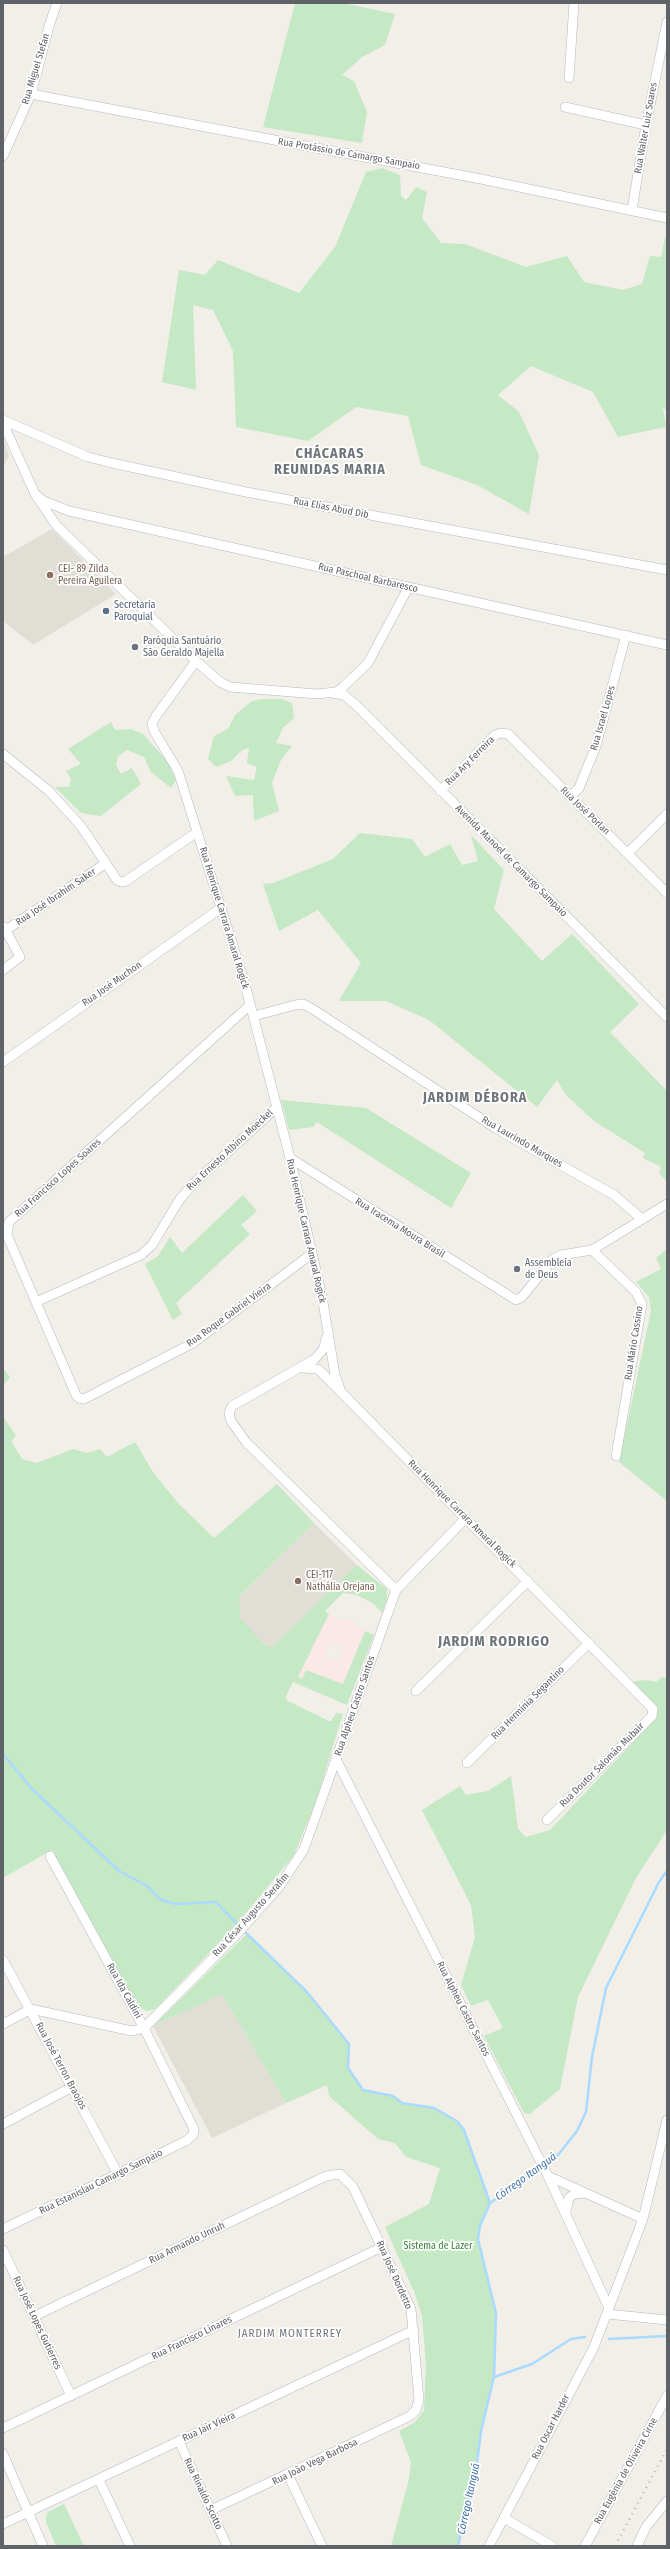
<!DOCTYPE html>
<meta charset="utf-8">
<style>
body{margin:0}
#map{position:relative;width:670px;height:2549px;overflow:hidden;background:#f1efe8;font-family:"Fira Sans Condensed",sans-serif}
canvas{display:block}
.frame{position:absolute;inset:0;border:4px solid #5f6368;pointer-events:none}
</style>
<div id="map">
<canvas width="670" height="2549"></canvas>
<div class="frame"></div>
</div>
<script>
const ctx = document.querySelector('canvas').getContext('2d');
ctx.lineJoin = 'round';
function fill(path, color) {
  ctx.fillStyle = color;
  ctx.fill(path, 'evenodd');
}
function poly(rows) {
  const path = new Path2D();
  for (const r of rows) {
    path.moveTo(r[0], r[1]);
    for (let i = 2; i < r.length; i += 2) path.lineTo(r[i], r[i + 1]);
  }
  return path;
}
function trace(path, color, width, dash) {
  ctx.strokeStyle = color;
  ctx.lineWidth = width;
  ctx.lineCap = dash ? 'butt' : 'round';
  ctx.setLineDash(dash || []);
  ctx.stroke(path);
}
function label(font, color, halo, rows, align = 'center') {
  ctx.font = font + ' "Fira Sans Condensed",sans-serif';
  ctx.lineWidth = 3.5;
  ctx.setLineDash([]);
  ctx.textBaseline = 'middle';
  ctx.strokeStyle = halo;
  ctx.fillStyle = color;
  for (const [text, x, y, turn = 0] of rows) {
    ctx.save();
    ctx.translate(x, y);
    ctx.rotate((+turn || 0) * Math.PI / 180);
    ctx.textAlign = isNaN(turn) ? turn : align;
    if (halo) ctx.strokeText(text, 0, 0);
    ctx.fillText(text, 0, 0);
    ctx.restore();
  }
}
fill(poly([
 [3,438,9,456,3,467],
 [52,529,116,594,33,645,3,621,3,557],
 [314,1523,357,1565,272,1647,265,1645,239,1618,239,1597],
 [222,1994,286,2103,212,2138,153,2026]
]), '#e1ded6');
fill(poly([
 [329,1614,337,1618,337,1620,341,1622,342,1618,355,1623,355,1626,365,1631,343,1684,319,1674,326,1658,339,1662,345,1647,332,1642,317,1673,306,1670,302,1679,297,1677]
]), '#fce8e6');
fill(poly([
 [295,3,343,3,395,14,385,45,362,57,342,75,354,81,367,112,362,143,263,127],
 [382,168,400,175,401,196,406,200,416,187,427,192,422,218,441,243,465,244,526,267,567,256,584,282,623,290,642,284,650,256,661,257,665,237,667,237,667,411,663,407,666,427,618,437,593,392,531,366,498,395,519,412,539,455,529,514,477,485,421,465,408,416,356,407,308,441,236,427,233,351,213,310,193,305,196,390,162,382,179,270,205,275,218,260,299,293,335,247,366,172],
 [262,699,282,699,292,703,294,718,283,728,276,743,292,746,281,760,272,783,279,811,254,821,253,795,235,796,226,776,254,780,257,767,247,763,249,748,242,750,231,761,216,767,208,759,214,736,228,729,235,715,252,701],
 [111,722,115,730,131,729,143,734,167,761,176,780,171,788,151,772,144,757,127,750,118,756,116,765,121,774,132,768,141,784,101,816,81,813,55,787,69,787,71,779,66,771,81,764,68,749],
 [360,833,412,839,425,857,450,844,462,865,478,861,471,835,504,870,494,909,542,961,572,934,639,1004,610,1032,667,1091,667,1182,659,1173,661,1167,643,1158,645,1153,594,1121,566,1095,557,1080,537,1107,429,1020,386,1001,339,1001,361,963,318,910,279,931,263,884,273,883,333,859],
 [281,1100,366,1108,471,1173,451,1208,317,1122,313,1127,289,1130],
 [243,1195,257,1211,241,1225,250,1234,176,1303,182,1314,173,1320,145,1264,158,1256,170,1237,182,1253],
 [667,1249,667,1501,619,1462,651,1311,649,1297,636,1282,661,1269,656,1258],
 [3,1368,10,1377,3,1386],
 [3,1416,16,1436,11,1441,22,1459,37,1463,73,1449,87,1453,100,1449,107,1457,135,1442,153,1472,177,1502,214,1538,277,1484,314,1523,239,1597,240,1618,265,1645,272,1647,357,1565,387,1589,387,1598,382,1613,374,1604,357,1595,343,1593,325,1611,329,1614,298,1677,302,1679,306,1670,343,1684,365,1631,374,1635,347,1705,293,1682,286,1696,286,1700,329,1721,331,1721,336,1713,343,1714,315,1804,294,1855,237,1924,155,2009,147,2011,140,2008,135,2002,52,1850,3,1878],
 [662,1677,667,1678,667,1830,636,1878,578,1997,560,2089,530,2114,524,2113,484,2036,503,2028,488,2000,471,2006,461,1985,475,1937,471,1905,422,1810,460,1786,466,1795,488,1791,511,1776,518,1829,526,1837,550,1830,657,1717,656,1706,632,1682,645,1680,656,1682],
 [247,1934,307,1992,349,2044,348,2068,363,2090,393,2096,402,2103,434,2108,457,2121,464,2131,481,2174,490,2203,480,2226,478,2239,496,2313,494,2377,481,2431,475,2478,458,2546,391,2546,409,2479,411,2462,399,2431,415,2422,424,2410,426,2365,422,2316,415,2294,385,2227,429,2204,440,2168,406,2157,395,2143,378,2139,329,2096,327,2085,286,2103,222,1994,153,2026],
 [64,2504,84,2546,56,2546,46,2522,46,2517,48,2512]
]), '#c5e8c5');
trace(poly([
 [3,1754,32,1789,119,1871,147,1886,161,1900,176,1904,216,1902,240,1927],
 [244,1931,307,1992,349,2044,348,2068,363,2090,393,2096,402,2103,434,2108,457,2121,464,2130,490,2203],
 [609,2339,667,2336],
 [494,2377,532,2364,571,2339,585,2337],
 [458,2546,475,2478,481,2431,494,2377,496,2313,478,2239,480,2226,490,2203,558,2155,577,2131,586,2112,592,2057,606,1988,659,1882,667,1871]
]), '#aadaff', 2.5);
const minor = poly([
 [569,78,574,3],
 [31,94,481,179,667,218],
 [565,107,646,125],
 [3,156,31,94,50,23,57,3],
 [632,210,646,125,667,22],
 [3,420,88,457,112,463,246,492,667,570],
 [3,423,35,494,56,525,196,661,220,682,230,687,317,694,336,692,342,688,368,663,408,588],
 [35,494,44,501,69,511,667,645],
 [196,661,156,716,152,724,154,731,178,771,245,984,290,1158,322,1296,335,1375,341,1392,653,1709,652,1716,547,1820],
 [332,693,344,695,356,705,667,1017],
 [3,754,49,791,81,826,117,880,121,882,126,881,197,832],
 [440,791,495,735,501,733,508,734,667,893],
 [570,797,579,788,596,746,626,635],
 [628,853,667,814],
 [6,930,106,863],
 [3,970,20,957,4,927],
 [250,1005,9,1222,7,1235,76,1395,79,1398,84,1399,193,1343,310,1255],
 [254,1016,295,1005,303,1004,311,1008,497,1129,614,1195,642,1219],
 [3,1062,221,908],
 [290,1158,516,1300,522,1297,552,1260,561,1255,592,1250,667,1204],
 [592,1250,636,1292,642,1304,616,1456],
 [36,1302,141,1255,152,1245,180,1199,194,1183,276,1108],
 [326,1338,324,1348,315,1359,232,1406,229,1413,231,1421,246,1442,396,1590],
 [303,1368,318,1369,339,1390],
 [416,1691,528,1581],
 [337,1761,548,2176,608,2306],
 [467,1763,589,1643],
 [3,1960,118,2174],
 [3,2024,31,2009,132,2031,144,2028,236,1935,279,1887,304,1849,396,1590,466,1518],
 [3,2124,72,2087],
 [548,2176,643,2219],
 [566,2212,569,2198,574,2194,585,2193],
 [3,2229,186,2141,193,2135,194,2129,144,2028,50,1856],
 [3,2250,71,2396],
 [607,2314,667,2320],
 [35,2316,326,2176,340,2174,353,2187,411,2309,419,2400,416,2410,410,2416,211,2510],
 [3,2428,382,2247],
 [179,2441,227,2546],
 [3,2454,43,2546],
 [288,2475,322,2546],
 [99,2480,130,2546],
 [504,2518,552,2546],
 [3,2524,414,2330],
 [489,2546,594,2347,643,2219,667,2120],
 [585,2546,667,2396],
 [637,2546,646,2527,667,2501]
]);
trace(minor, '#b5b8bc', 10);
trace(minor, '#fff', 9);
trace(poly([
 [615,2546,667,2449]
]), '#b6b7b8', 2.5, [1, 5]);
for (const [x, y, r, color] of [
 [50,575,4,"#8d6e63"],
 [106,611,4,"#5c6f8a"],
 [135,647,4,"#6b7280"],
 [517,1269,4,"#6b7280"],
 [298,1581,4,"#8d6e63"]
]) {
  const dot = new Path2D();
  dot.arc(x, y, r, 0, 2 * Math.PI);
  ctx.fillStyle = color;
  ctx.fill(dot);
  trace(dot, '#fff', 1.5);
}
label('10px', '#5f6368', '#fff', [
 ["Rua Miguel Stefan",36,69,-73],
 ["Rua Walter Luiz Soares",646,128,-80],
 ["Rua Protássio de Camargo Sampaio",349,154,10],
 ["Rua Elias Abud Dib",331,508,11],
 ["Rua Paschoal Barbaresco",368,578,13],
 ["Rua Israel Lopes",603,718,-74],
 ["Rua Ary Ferreira",470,761,-45],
 ["Rua José Porlan",585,811,44],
 ["Avenida Manoel de Camargo Sampaio",511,861,45],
 ["Rua José Ibrahim Saker",56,897,-34],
 ["Rua Henrique Carrara Amaral Rogick",224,918,73],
 ["Rua José Muchon",112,984,-35],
 ["Rua Laurindo Marques",522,1142,30],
 ["Rua Ernesto Albino Moeckel",230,1150,-43],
 ["Rua Francisco Lopes Soares",58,1178,-42],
 ["Rua Iracema Moura Brasil",400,1228,32],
 ["Rua Henrique Carrara Amaral Rogick",306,1231,77],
 ["Rua Roque Gabriel Vieira",229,1315,-36],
 ["Rua Mário Cassino",634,1343,-81],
 ["Rua Henrique Carrara Amaral Rogick",462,1514,45],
 ["Rua Hermínia Segantino",528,1703,-45],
 ["Rua Alpheu Castro Santos",355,1706,-71],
 ["Rua Doutor Salomão Mubair",602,1765,-45],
 ["Rua César Augusto Serafim",251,1915,-48],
 ["Rua Ida Caldini",124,1991,61],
 ["Rua Alpheu Castro Santos",463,2009,63],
 ["Rua José Terron Braojos",61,2066,62],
 ["Rua Estanislau Camargo Sampaio",101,2182,-26],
 ["Rua Armando Unruh",187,2243,-26],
 ["Rua José Dordetto",394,2275,66],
 ["Rua José Lopes Gutierres",37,2323,65],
 ["Rua Francisco Linares",192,2338,-26],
 ["Rua Jair Vieira",209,2427,-25],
 ["Rua Oscar Harder",551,2427,-63],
 ["Rua João Vega Barbosa",315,2462,-26],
 ["Rua Eugênia de Oliveira Cirne",626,2471,-61],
 ["Rua Rinaldo Scotto",203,2494,65]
]);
label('10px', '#785e54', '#fff', [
 ["CEI- 89 Zilda",58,569],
 ["Pereira Aguilera",58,581],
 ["CEI-117",306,1575],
 ["Nathália Orejana",306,1587]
], 'left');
label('10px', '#4e5e75', '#fff', [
 ["Secretaria",114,605],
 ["Paroquial",114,617]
], 'left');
label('10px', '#5b616d', '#fff', [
 ["Paróquia Santuário",143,641],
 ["São Geraldo Majella",143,653],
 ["Assembleia",525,1263],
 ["de Deus",525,1275]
], 'left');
label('10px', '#348238', '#fff', [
 ["Sistema de Lazer",438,2246]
]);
label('italic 11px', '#4174aa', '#fff', [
 ["Córrego Itanguá",526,2177,-36],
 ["Córrego Itanguá",469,2499,-78]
]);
ctx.letterSpacing = '1px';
label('11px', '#70757a', '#fff', [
 ["JARDIM MONTERREY",290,2334]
]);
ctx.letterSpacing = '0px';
ctx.letterSpacing = '1px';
label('bold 14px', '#70757a', '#fff', [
 ["CHÁCARAS",330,454],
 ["REUNIDAS MARIA",330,470],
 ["JARDIM DÉBORA",475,1098],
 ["JARDIM RODRIGO",494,1642]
]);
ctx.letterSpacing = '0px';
</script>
